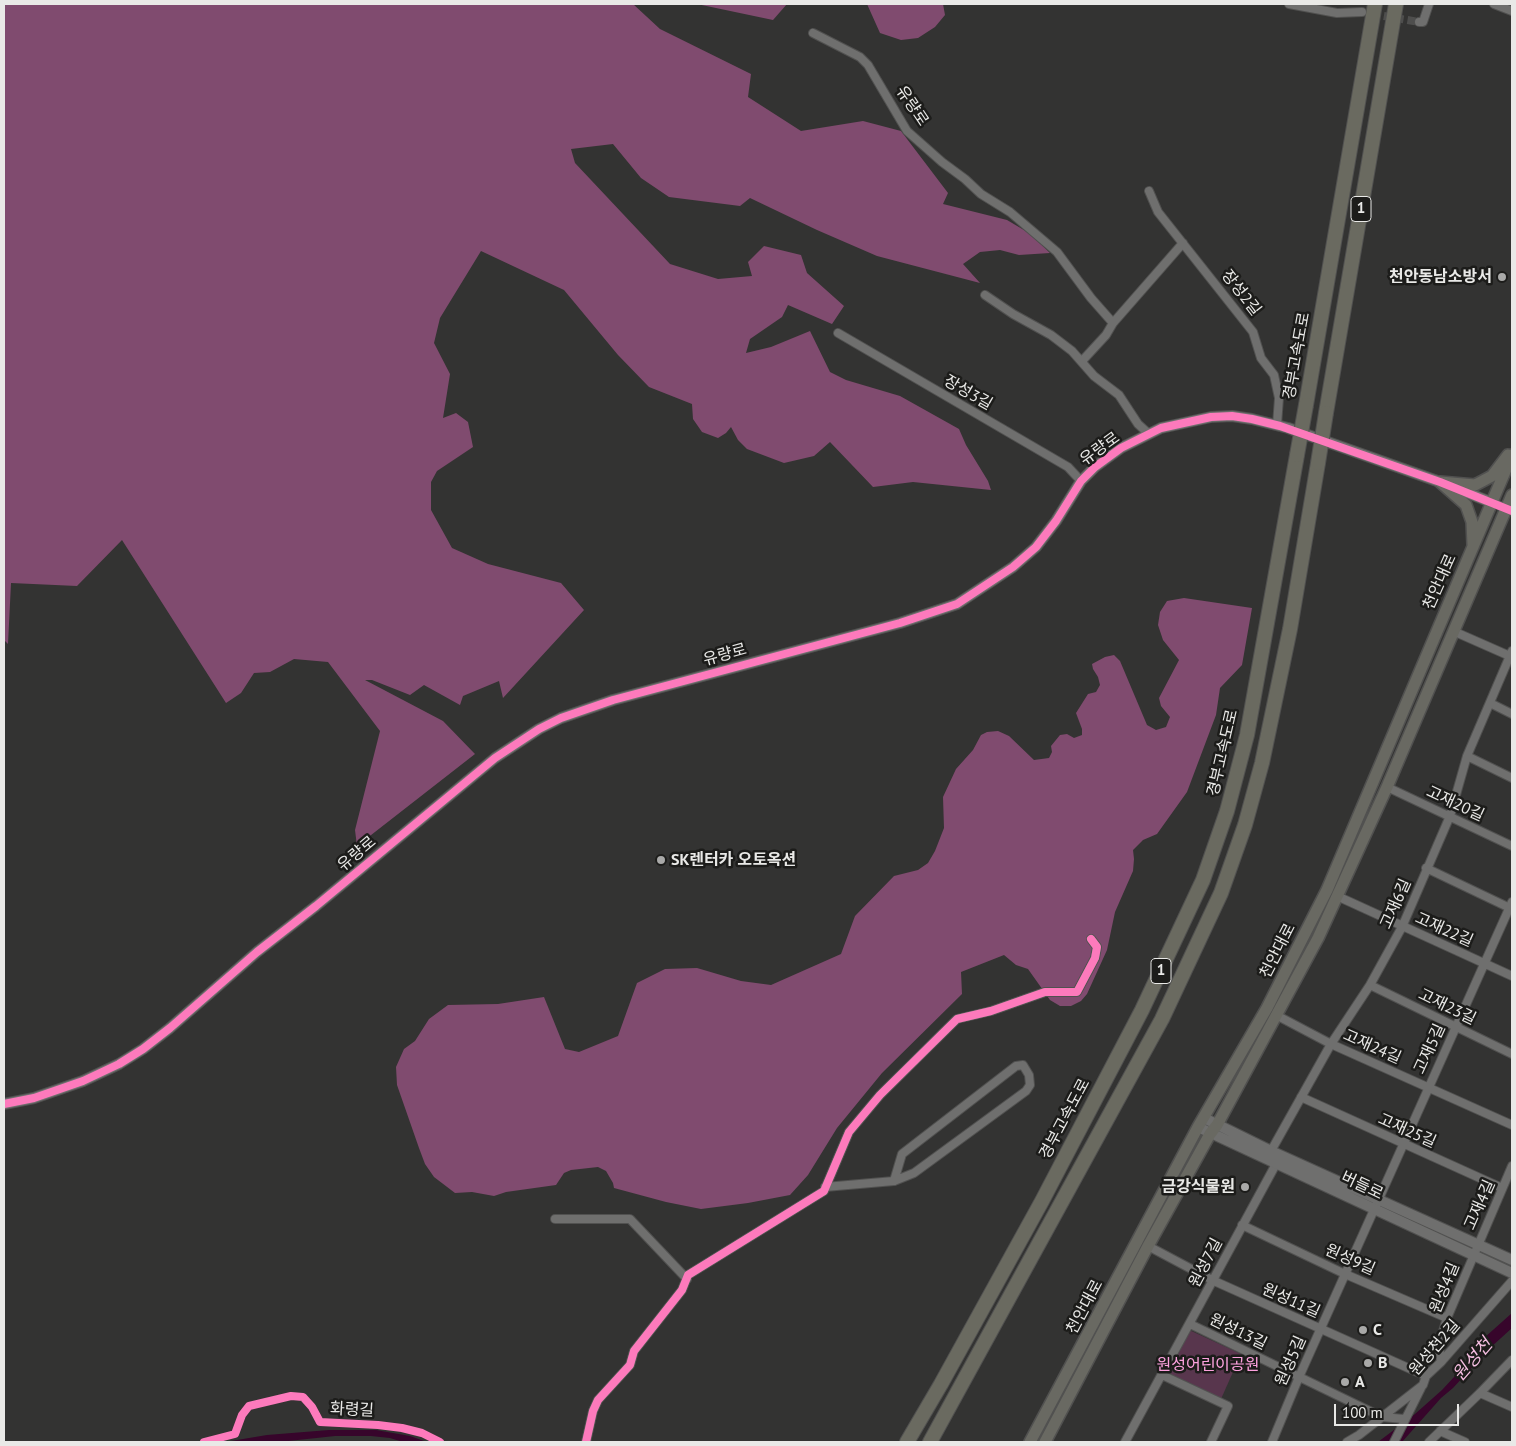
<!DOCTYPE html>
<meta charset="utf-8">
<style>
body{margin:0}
#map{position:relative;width:1516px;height:1446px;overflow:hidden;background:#333332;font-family:"PT Sans",sans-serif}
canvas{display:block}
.frame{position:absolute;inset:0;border:5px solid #e9e9e7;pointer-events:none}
.scale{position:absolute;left:1334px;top:1404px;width:125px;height:22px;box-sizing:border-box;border:2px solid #e9e9e7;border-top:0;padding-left:6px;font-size:15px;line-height:18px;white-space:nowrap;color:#e9e9e7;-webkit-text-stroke:4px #1c1c1a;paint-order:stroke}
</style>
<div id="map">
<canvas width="1516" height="1446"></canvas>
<div class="frame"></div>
<div class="scale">100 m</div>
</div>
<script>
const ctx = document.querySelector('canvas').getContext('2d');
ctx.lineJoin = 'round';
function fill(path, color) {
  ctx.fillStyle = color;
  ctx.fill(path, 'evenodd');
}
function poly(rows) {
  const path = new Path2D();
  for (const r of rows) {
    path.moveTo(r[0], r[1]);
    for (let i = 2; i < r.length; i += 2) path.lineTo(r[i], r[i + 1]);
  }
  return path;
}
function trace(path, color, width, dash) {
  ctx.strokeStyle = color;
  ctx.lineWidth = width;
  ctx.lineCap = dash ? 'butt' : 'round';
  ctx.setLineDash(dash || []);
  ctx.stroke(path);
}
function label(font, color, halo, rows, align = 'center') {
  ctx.font = font + ' "PT Sans","Noto Sans KR",sans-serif';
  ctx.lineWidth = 5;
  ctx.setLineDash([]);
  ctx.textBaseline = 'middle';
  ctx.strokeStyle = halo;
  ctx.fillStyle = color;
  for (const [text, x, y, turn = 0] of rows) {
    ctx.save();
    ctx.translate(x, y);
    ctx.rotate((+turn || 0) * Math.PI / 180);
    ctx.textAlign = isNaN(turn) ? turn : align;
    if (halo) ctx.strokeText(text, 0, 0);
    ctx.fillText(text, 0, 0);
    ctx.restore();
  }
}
fill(poly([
 [1187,1329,1241,1354,1221,1399,1163,1372,1162,1366,1180,1331]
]), '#58364d');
fill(poly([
 [4,4,633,4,660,29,751,74,748,97,801,131,863,121,901,131,948,193,943,204,1007,220,1029,233,1050,253,1019,255,1000,250,980,252,963,264,980,283,877,256,817,230,750,198,740,206,669,197,641,178,613,144,571,149,575,163,670,264,718,279,752,276,748,262,764,246,801,255,807,273,844,306,832,324,788,305,782,317,750,339,746,353,771,347,810,331,830,372,846,380,900,396,959,429,966,445,988,481,991,490,913,482,873,487,830,442,814,456,784,463,747,449,738,440,731,427,726,433,718,438,702,432,693,419,692,404,649,387,618,355,564,290,481,251,440,318,434,343,450,374,443,418,456,413,468,422,473,447,437,471,431,482,431,510,452,548,488,564,561,583,584,610,503,698,499,681,463,696,460,705,424,685,410,695,372,680,365,680,443,721,475,754,357,846,355,830,380,731,328,662,294,659,270,672,254,673,241,693,226,703,122,540,77,586,11,583,8,644,4,640],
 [697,4,787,4,773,20],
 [867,4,943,4,945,15,935,27,918,38,901,40,880,33],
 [1184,598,1252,608,1242,665,1220,688,1216,715,1187,792,1157,834,1143,840,1133,850,1134,859,1133,871,1115,912,1107,950,1087,994,1081,1001,1071,1006,1060,1006,1050,1000,1028,969,1016,965,1004,955,961,972,962,994,882,1073,837,1128,808,1175,790,1195,748,1203,701,1209,666,1202,614,1188,613,1183,606,1171,598,1167,571,1170,564,1173,556,1185,506,1192,494,1196,472,1192,455,1193,434,1177,425,1164,419,1148,397,1085,396,1067,404,1049,415,1041,429,1019,448,1005,498,1004,544,997,565,1049,579,1052,618,1036,637,983,665,969,697,968,741,981,771,985,841,954,855,916,894,876,918,870,928,863,935,851,944,828,943,797,956,769,973,750,981,735,987,732,998,731,1009,736,1034,760,1049,758,1052,752,1051,746,1060,735,1067,734,1074,738,1082,735,1082,729,1076,713,1088,694,1096,692,1100,685,1098,677,1093,669,1092,664,1105,657,1114,655,1120,661,1147,725,1156,730,1166,727,1170,717,1161,706,1159,698,1179,660,1163,640,1158,625,1160,612,1167,601]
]), '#804b6f');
fill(poly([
 [1512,1313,1512,1328,1490,1348,1453,1388,1441,1398,1402,1442,1378,1442,1415,1414,1442,1390,1468,1362,1484,1338],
 [329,1430,376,1430,410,1436,427,1442,403,1442,390,1438,371,1436,335,1436,279,1442,225,1442,267,1435]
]), '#37052b');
trace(poly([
 [1372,14,1419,22]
]), '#4e4e4d', 8, [8, 4]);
const street = poly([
 [1289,4,1337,13,1362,12],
 [1494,4,1512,11],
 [1419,22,1423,22,1429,4],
 [813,33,860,57,868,65,907,131,942,162,965,179,981,194,1010,212,1057,252,1091,298,1113,323,1106,335,1082,361],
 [1149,191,1158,212,1253,332,1261,358,1274,375,1279,398,1277,425],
 [985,295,1013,314,1051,335,1072,351,1094,376,1119,395,1138,424,1149,434],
 [1113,323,1183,243],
 [838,333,1068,467,1081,481],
 [1493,503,1512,511],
 [1453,631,1512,657],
 [1490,703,1512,714],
 [1467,756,1512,778],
 [1387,787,1512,846],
 [1426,868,1512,909],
 [1337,896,1512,976],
 [1370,985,1512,1054],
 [1276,1015,1331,1044,1512,1125],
 [1301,1097,1502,1188],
 [1271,1151,1331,1044,1370,985,1402,927,1450,816,1467,756,1512,651],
 [825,1187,894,1181,914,1173,1026,1091,1030,1085,1029,1075,1023,1065,1016,1066,902,1154,894,1181],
 [555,1219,630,1219,687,1279],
 [1242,1225,1345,1274,1447,1318],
 [1148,1246,1212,1280,1426,1376],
 [1190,1324,1382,1417,1404,1419],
 [1441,1362,1439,1345,1447,1318,1512,1166],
 [1162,1375,1228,1406,1211,1442],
 [1480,1393,1512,1407],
 [1440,1431,1465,1442],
 [586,1442,593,1411,598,1400,630,1365,634,1351,682,1290,688,1275,824,1191,849,1132,880,1095,957,1019,991,1011,1045,992,1077,992,1095,958,1097,947,1091,939],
 [1125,1442,1276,1164],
 [1272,1442,1299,1377,1512,902],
 [1347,1442,1359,1435,1423,1385,1426,1376,1441,1362,1512,1281],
 [1394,1442,1421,1388],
 [1429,1442,1480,1393,1512,1360]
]);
const secondary = poly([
 [4,1104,34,1098,83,1081,119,1064,143,1049,170,1028,257,952,316,906,495,758,539,729,561,718,613,700,900,623,957,604,1013,567,1036,547,1056,521,1081,481,1095,467,1121,448,1161,428,1211,417,1232,416,1252,419,1288,428,1440,482,1493,503],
 [1204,1118,1271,1151,1512,1260],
 [1198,1127,1512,1273]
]);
const primary = poly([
 [1440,482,1475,485,1492,476,1508,455],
 [1440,482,1466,505,1472,522,1473,545],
 [1030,1442,1198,1127,1267,1008,1327,890,1512,455],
 [1045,1442,1148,1246,1210,1134,1217,1125,1318,938,1387,787,1512,495]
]);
const highway = poly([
 [1306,405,1375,4],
 [1326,413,1396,4],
 [907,1442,941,1384,1042,1201,1142,1010,1203,880,1227,811,1247,735,1297,455],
 [930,1442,1162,1019,1221,893,1245,825,1262,763,1290,629,1318,463]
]);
trace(street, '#515150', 10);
trace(secondary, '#515150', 12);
trace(primary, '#515150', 14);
trace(highway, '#515150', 16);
trace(street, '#6f6f6e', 8);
trace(secondary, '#6f6f6e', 10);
trace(primary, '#696962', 11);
trace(highway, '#6a6a60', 14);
const highwayBridge = poly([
 [1297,455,1306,405],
 [1318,463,1326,413]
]);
trace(highwayBridge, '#515150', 16, []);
trace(highwayBridge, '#6a6a60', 14);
trace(poly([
 [4,1104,34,1098,83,1081,119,1064,143,1049,170,1028,257,952,316,906,495,758,539,729,561,718,613,700,900,623,957,604,1013,567,1036,547,1056,521,1081,481,1095,467,1121,448,1161,428,1211,417,1232,416,1252,419,1280,426,1440,482,1512,511],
 [204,1442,235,1434,242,1415,249,1406,291,1396,303,1397,312,1407,320,1422,378,1425,402,1428,422,1433,440,1442],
 [586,1442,593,1411,598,1400,630,1365,634,1351,682,1290,688,1275,824,1191,849,1132,880,1095,957,1019,991,1011,1045,992,1077,992,1095,958,1097,947,1091,939]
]), '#fd7abc', 8);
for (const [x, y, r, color] of [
 [1502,277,5,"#a9a9a8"],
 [661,860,5,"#a9a9a8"],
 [1245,1187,5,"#a9a9a8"],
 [1363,1330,5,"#a9a9a8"],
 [1368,1363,5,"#a9a9a8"],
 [1345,1382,5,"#a9a9a8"]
]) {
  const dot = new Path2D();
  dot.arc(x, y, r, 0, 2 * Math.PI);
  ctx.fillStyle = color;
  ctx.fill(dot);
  trace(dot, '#1c1c1a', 2);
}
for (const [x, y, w] of [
 [1361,209,20],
 [1161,971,20]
]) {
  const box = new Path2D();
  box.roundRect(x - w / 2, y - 12.5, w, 25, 4);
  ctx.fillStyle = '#1c1c1a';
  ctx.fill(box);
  trace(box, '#e9e9e7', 1);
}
label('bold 15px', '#e9e9e7', null, [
 ["1",1361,209],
 ["1",1161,971]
]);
label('16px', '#e9e9e7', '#1c1c1a', [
 ["유량로",912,106,56],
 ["장성2길",1241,293,52],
 ["경부고속도로",1297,356,-80],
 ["장성3길",968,393,30],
 ["유량로",1100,449,-36],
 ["천안대로",1440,582,-66],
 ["유량로",725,655,-15],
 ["경부고속도로",1223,753,-77],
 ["고재20길",1455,804,25],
 ["유량로",357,854,-40],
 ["고재6길",1396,904,-66],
 ["고재22길",1444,930,24],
 ["천안대로",1278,951,-63],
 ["고재23길",1447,1007,26],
 ["고재24길",1372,1047,24],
 ["고재5길",1430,1049,-65],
 ["경부고속도로",1065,1119,-62],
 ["고재25길",1407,1131,24],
 ["버들로",1362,1186,25],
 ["고재4길",1480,1205,-66],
 ["원성9길",1350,1260,24],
 ["원성7길",1206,1263,-62],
 ["원성4길",1445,1288,-68],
 ["원성11길",1291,1301,24],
 ["천안대로",1085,1307,-62],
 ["원성13길",1238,1332,26],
 ["원성천2길",1435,1348,-49],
 ["원성5길",1291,1361,-66],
 ["화령길",352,1410,3]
]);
label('bold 16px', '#e9e9e7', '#1c1c1a', [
 ["천안동남소방서",1492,277,"right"],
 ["SK렌터카 오토옥션",671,860],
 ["금강식물원",1235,1187,"right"],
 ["C",1373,1330],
 ["B",1378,1363],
 ["A",1355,1382]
], 'left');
label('16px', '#fda2de', '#1c1c1a', [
 ["원성어린이공원",1208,1365]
]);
label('italic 18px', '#f4bde0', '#1c1c1a', [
 ["원성천",1473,1360,-49]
]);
</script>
